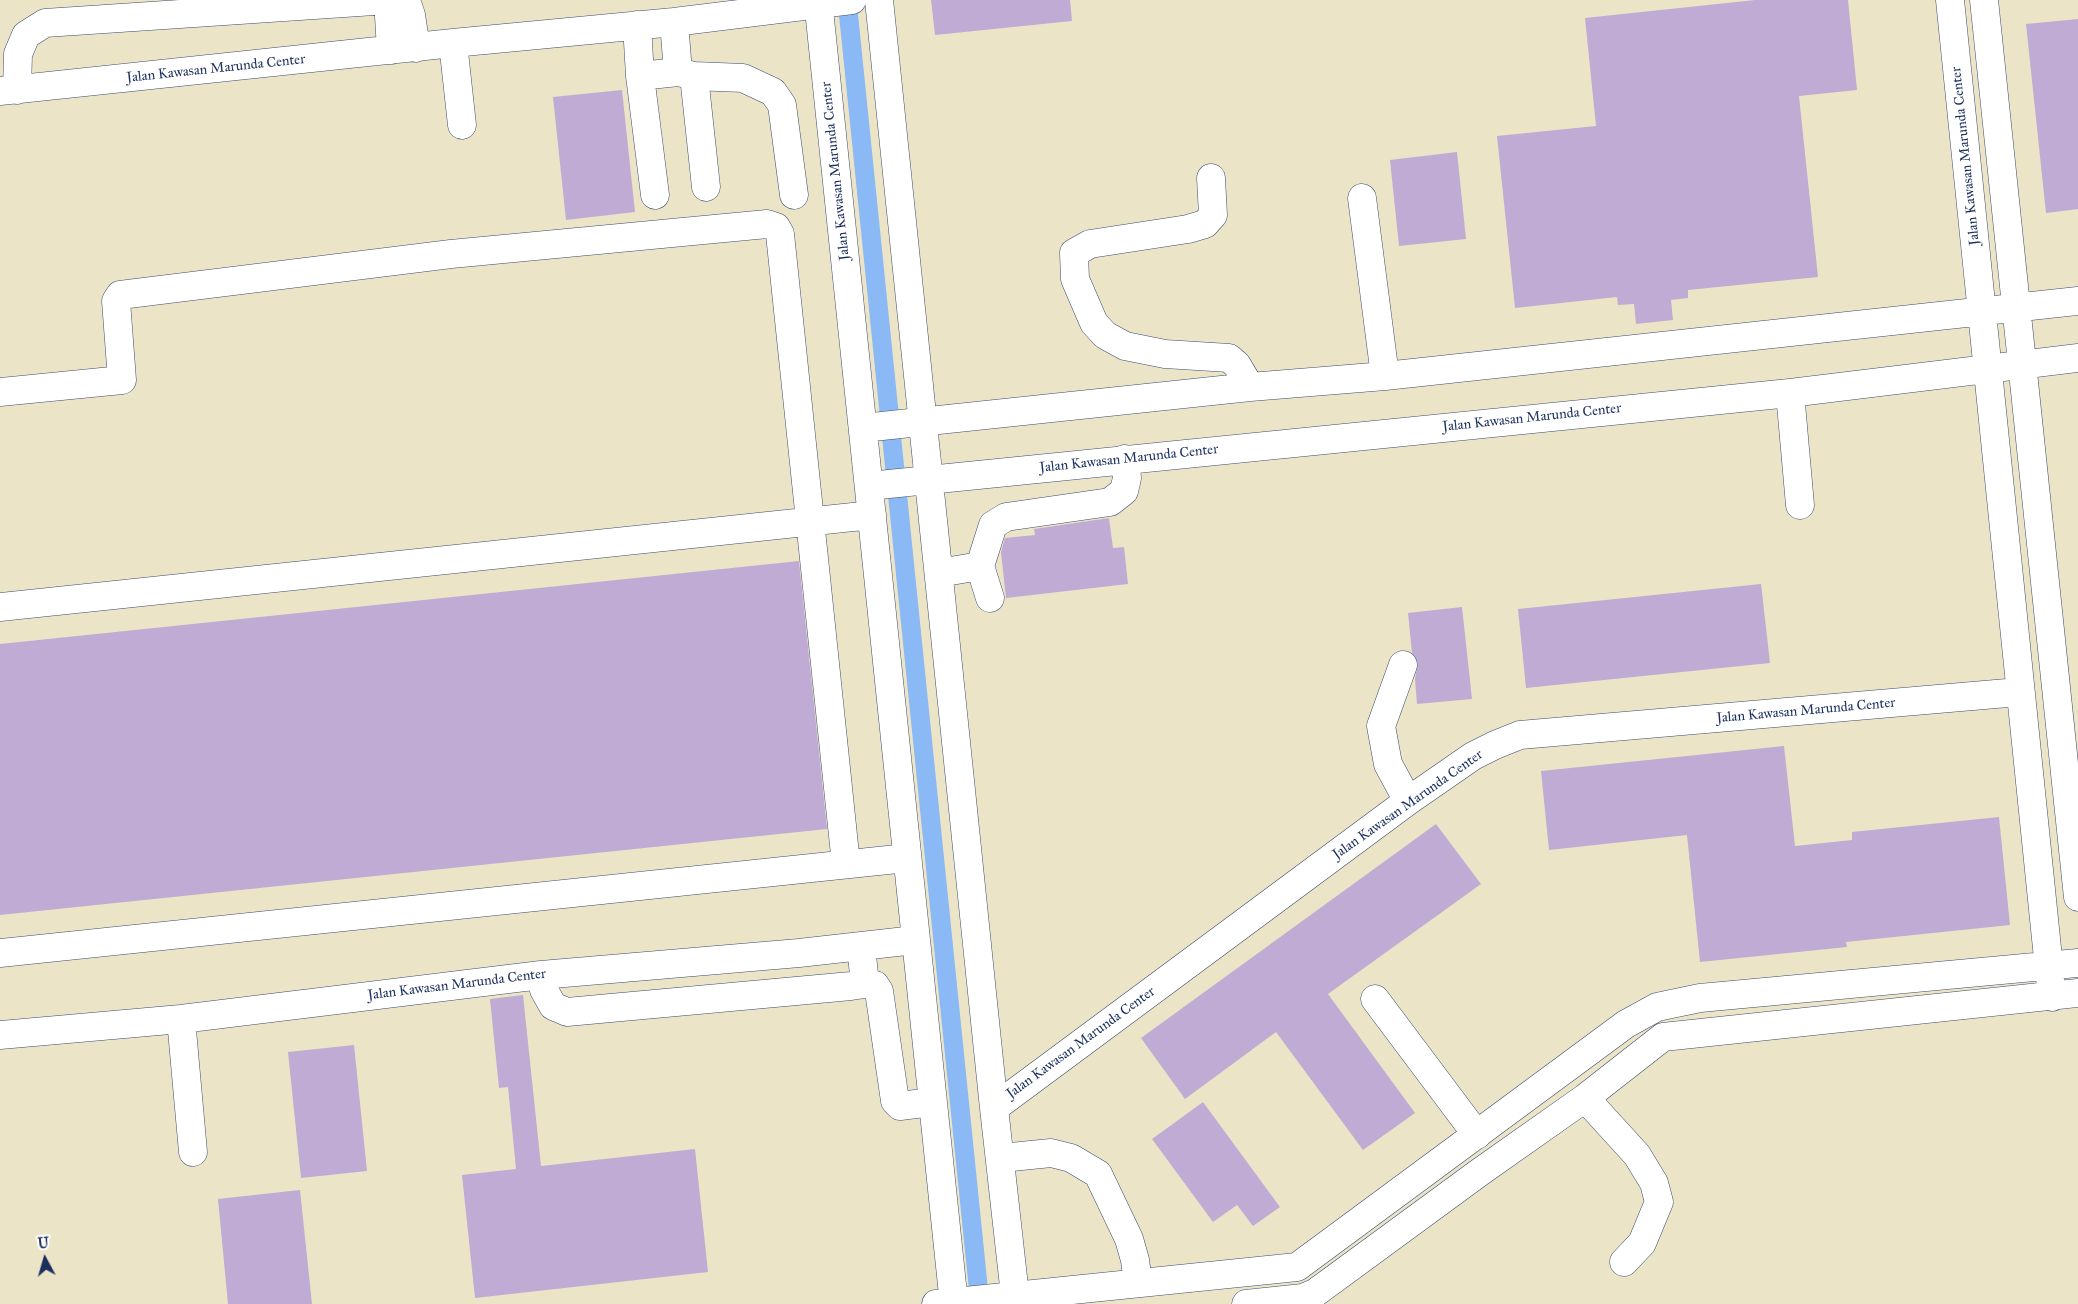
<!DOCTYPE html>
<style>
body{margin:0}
#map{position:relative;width:2078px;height:1304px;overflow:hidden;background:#ece4c6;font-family:"IM FELL Great Primer",serif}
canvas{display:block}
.north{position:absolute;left:20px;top:1234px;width:50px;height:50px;-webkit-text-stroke:4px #fff;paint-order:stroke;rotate:354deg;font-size:14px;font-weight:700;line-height:20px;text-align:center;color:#1b2f5e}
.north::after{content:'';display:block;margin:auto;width:18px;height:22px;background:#1b2f5e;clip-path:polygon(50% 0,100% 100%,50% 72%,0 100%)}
</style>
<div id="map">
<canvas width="2078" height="1304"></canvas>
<div class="north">U</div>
</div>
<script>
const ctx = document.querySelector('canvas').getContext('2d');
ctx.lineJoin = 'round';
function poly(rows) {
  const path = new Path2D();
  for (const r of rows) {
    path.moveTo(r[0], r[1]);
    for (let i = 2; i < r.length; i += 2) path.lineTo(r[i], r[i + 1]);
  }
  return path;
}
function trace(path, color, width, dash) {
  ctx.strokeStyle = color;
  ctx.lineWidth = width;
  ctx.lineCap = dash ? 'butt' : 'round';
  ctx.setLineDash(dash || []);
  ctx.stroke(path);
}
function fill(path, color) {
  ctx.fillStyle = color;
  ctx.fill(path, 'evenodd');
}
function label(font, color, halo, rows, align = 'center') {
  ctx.font = font + ' "IM FELL Great Primer",serif';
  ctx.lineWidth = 4.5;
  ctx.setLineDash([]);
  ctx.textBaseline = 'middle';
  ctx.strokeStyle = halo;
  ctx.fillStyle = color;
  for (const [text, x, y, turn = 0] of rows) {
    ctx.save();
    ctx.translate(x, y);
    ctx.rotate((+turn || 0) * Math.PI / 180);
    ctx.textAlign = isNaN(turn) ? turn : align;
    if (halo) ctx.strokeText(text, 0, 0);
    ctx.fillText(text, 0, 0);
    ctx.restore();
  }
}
trace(poly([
 [847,0,980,1304]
]), '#8ab9f5', 19);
fill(poly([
 [931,0,1070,0,1072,21,935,35],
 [1755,0,1848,0,1857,90,1799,96,1818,277,1688,290,1688,298,1671,300,1673,320,1636,324,1634,304,1618,305,1617,297,1515,308,1497,136,1596,126,1585,18],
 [2078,19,2078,209,2046,213,2026,24],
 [622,90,635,212,566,220,553,97],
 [1457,152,1466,239,1399,246,1390,160],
 [1109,518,1113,548,1124,547,1128,584,1006,598,1001,552,1005,538,1035,535,1034,529],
 [799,561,827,829,0,915,0,644],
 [1761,584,1770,663,1526,688,1518,609],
 [1462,607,1472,699,1417,704,1415,679,1418,663,1412,653,1408,613],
 [1784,746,1795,846,1852,840,1852,832,1999,817,2010,925,1846,942,1847,947,1700,962,1687,835,1549,850,1541,771],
 [1436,824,1481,884,1328,994,1415,1113,1363,1150,1276,1032,1185,1099,1141,1038],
 [523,995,541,1166,695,1149,708,1272,475,1298,462,1175,516,1169,508,1087,499,1088,490,999],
 [354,1045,367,1171,301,1178,288,1052],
 [1203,1102,1280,1207,1253,1226,1237,1205,1213,1222,1152,1139],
 [300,1190,312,1304,228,1304,218,1199]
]), '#c0abd5');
const minor = poly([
 [401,0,408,6,411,15,416,48],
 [818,0,954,1304],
 [879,0,994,1108,1016,1304],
 [1950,0,2052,997],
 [1984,0,2078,897],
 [674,22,678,72],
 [637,25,640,76,655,195],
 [453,43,462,125],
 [391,50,389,16,399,0],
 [640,76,678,72,694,76,706,187],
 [694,76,743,78,773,92,782,105,794,195],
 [17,90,18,54,26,35,45,23,389,0],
 [0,91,453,43,674,22,852,0],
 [1211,178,1213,215,1205,224,1188,229,1090,244,1074,253,1075,279,1094,323,1105,335,1125,346,1165,354,1229,358,1237,365,1250,387],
 [1362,198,1385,376],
 [0,392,122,380,116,301,120,295,451,254,767,224,776,227,780,234,846,864],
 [1790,393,1800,505],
 [863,428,1250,387,1385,376,2078,301],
 [869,486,1790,393,2078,358],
 [980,566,990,598],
 [939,573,980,566,993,525,1006,517,1110,502,1124,491,1127,478,1125,459],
 [0,607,872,515],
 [1403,665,1381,726,1388,764,1408,801],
 [0,953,907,858],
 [541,975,544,990,553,1006,567,1012,851,986,865,984,861,946],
 [865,984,875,985,879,991,895,1101,900,1106,932,1102],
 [1375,999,1477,1135],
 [181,1019,193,1152],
 [0,1035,181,1019,541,975,799,953,915,940],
 [1585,1098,1637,1155,1654,1183,1659,1202,1642,1243,1624,1262],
 [994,1108,1408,801,1473,756,1495,745,1520,735,2019,692],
 [1001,1158,1051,1153,1071,1158,1098,1174,1129,1239,1135,1260,1138,1283],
 [936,1304,1297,1267,1626,1024,1657,1007,1700,998,2078,963],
 [1246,1304,1303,1298,1315,1293,1480,1172,1585,1098,1663,1037,2078,993]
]);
trace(minor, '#3a4a6e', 29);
trace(minor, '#fff', 28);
label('14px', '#1b2f5e', '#fff', [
 ["Jalan Kawasan Marunda Center",216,69,-6],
 ["Jalan Kawasan Marunda Center",1966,156,-96],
 ["Jalan Kawasan Marunda Center",836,171,-96],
 ["Jalan Kawasan Marunda Center",1532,418,-6],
 ["Jalan Kawasan Marunda Center",1129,459,-6],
 ["Jalan Kawasan Marunda Center",1806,711,-5],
 ["Jalan Kawasan Marunda Center",1408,805,-35],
 ["Jalan Kawasan Marunda Center",457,985,-7],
 ["Jalan Kawasan Marunda Center",1081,1043,-36]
]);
</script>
